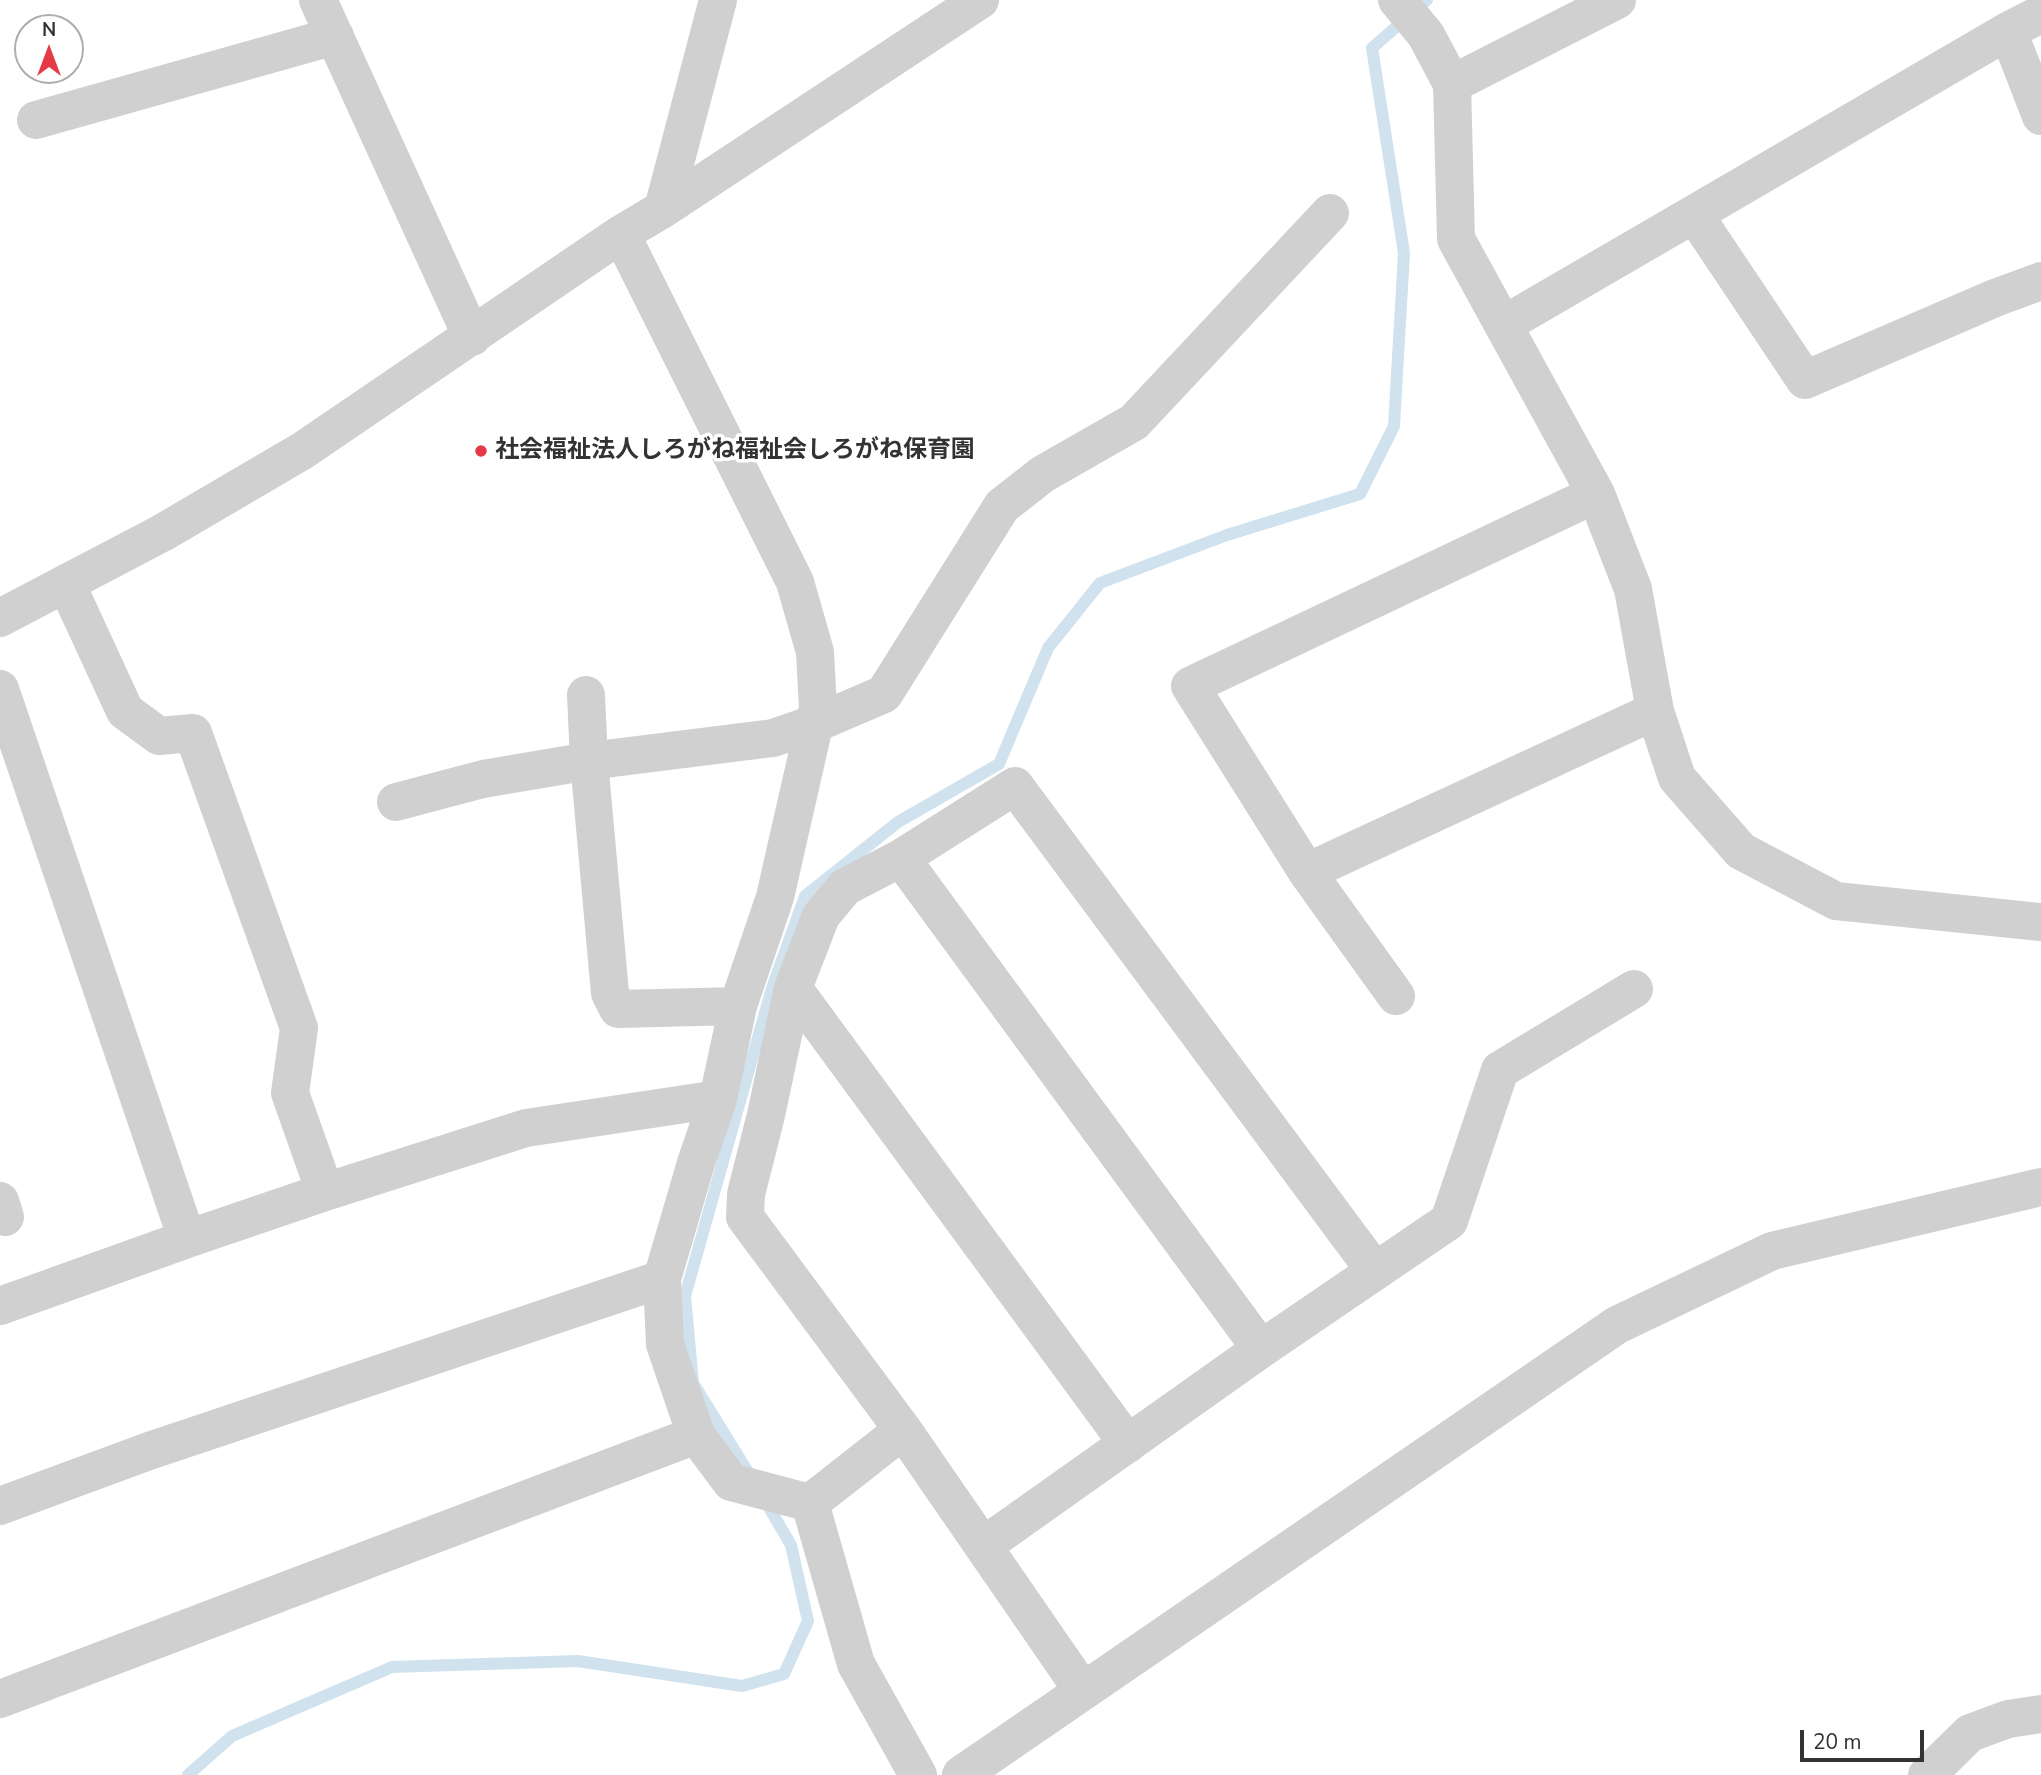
<!DOCTYPE html>
<meta charset="utf-8">
<style>
body{margin:0}
#map{position:relative;width:2041px;height:1775px;overflow:hidden;background:#fff;font-family:"Nunito Sans",sans-serif}
canvas{display:block}
.north{position:absolute;left:14px;top:14px;width:70px;height:70px;box-sizing:border-box;background:#fff;border:2px solid #adadad;border-radius:50%;rotate:0deg;font-size:19px;font-weight:700;line-height:28px;text-align:center;color:#333}
.north::after{content:'';display:block;margin:auto;width:24px;height:32px;background:#e63946;clip-path:polygon(50% 0,100% 100%,50% 72%,0 100%)}
.scale{position:absolute;left:1800px;top:1730px;width:124px;height:32px;box-sizing:border-box;border:4px solid #333;border-top:0;padding-left:9px;font-size:21px;line-height:24px;white-space:nowrap;color:#333;-webkit-text-stroke:5px #fff;paint-order:stroke}
</style>
<div id="map">
<canvas width="2041" height="1775"></canvas>
<div class="north">N</div>
<div class="scale">20 m</div>
</div>
<script>
const ctx = document.querySelector('canvas').getContext('2d');
ctx.lineJoin = 'round';
function poly(rows) {
  const path = new Path2D();
  for (const r of rows) {
    path.moveTo(r[0], r[1]);
    for (let i = 2; i < r.length; i += 2) path.lineTo(r[i], r[i + 1]);
  }
  return path;
}
function trace(path, color, width, dash) {
  ctx.strokeStyle = color;
  ctx.lineWidth = width;
  ctx.lineCap = dash ? 'butt' : 'round';
  ctx.setLineDash(dash || []);
  ctx.stroke(path);
}
function label(font, color, halo, rows, align = 'center') {
  ctx.font = font + ' "Nunito Sans","Noto Sans JP",sans-serif';
  ctx.lineWidth = 7;
  ctx.setLineDash([]);
  ctx.textBaseline = 'middle';
  ctx.strokeStyle = halo;
  ctx.fillStyle = color;
  for (const [text, x, y, turn = 0] of rows) {
    ctx.save();
    ctx.translate(x, y);
    ctx.rotate((+turn || 0) * Math.PI / 180);
    ctx.textAlign = isNaN(turn) ? turn : align;
    if (halo) ctx.strokeText(text, 0, 0);
    ctx.fillText(text, 0, 0);
    ctx.restore();
  }
}
trace(poly([
 [751,1477,693,1383,685,1296,772,988,805,896,898,822,999,764,1048,648,1100,583,1227,535,1360,494,1394,426,1404,253,1372,48,1427,0],
 [188,1775,232,1736,392,1667,578,1661,742,1686,784,1674,808,1621,791,1545,764,1499]
]), '#cfe2ee', 12);
trace(poly([
 [318,0,472,337],
 [1397,0,1426,35,1452,84,1456,239,1596,494,1633,589,1655,711,1677,778,1741,851,1836,901,2041,922],
 [2008,31,2041,116],
 [1452,84,1617,0],
 [36,120,335,36],
 [663,209,718,0],
 [1694,214,2008,31,2041,14],
 [621,234,795,582,815,652,818,708,775,897,738,1006],
 [1503,325,1694,214,1805,380,1995,298,2041,281],
 [66,583,125,711,159,736,193,733,299,1028,290,1093,325,1192],
 [0,618,162,533,302,451,621,234,663,209,980,0],
 [0,689,187,1239,0,1306],
 [586,695,589,761,610,993,618,1009,738,1006,718,1099,696,1163,662,1279],
 [396,802,483,779,589,761,773,738,814,724,884,694,1002,506,1043,474,1134,422,1330,213],
 [901,858,845,887,821,916,793,988,766,1115,746,1194,745,1217,903,1430,1083,1691],
 [1307,872,1655,711],
 [793,988,1128,1444],
 [1396,996,1307,872,1190,686,1596,494],
 [0,1201,5,1217],
 [187,1239,325,1192,526,1128,718,1099],
 [1261,1349,901,858,1015,786,1375,1271],
 [810,1503,856,1664,918,1775],
 [0,1506,149,1451,662,1279,665,1344,696,1435],
 [983,1546,1261,1349,1449,1221,1500,1070,1634,989],
 [0,1699,696,1435,731,1482,810,1503,903,1430],
 [961,1775,1617,1325,1772,1251,2041,1187],
 [1927,1775,1970,1733,2008,1719,2041,1714]
]), '#d0d0d0', 38);
for (const [x, y, r, color] of [
 [481,451,7,"#e63946"]
]) {
  const dot = new Path2D();
  dot.arc(x, y, r, 0, 2 * Math.PI);
  ctx.fillStyle = color;
  ctx.fill(dot);
  trace(dot, '#fff', 2.5);
}
label('bold 24px', '#333', '#fff', [
 ["社会福祉法人しろがね福祉会しろがね保育園",495,451]
], 'left');
</script>
